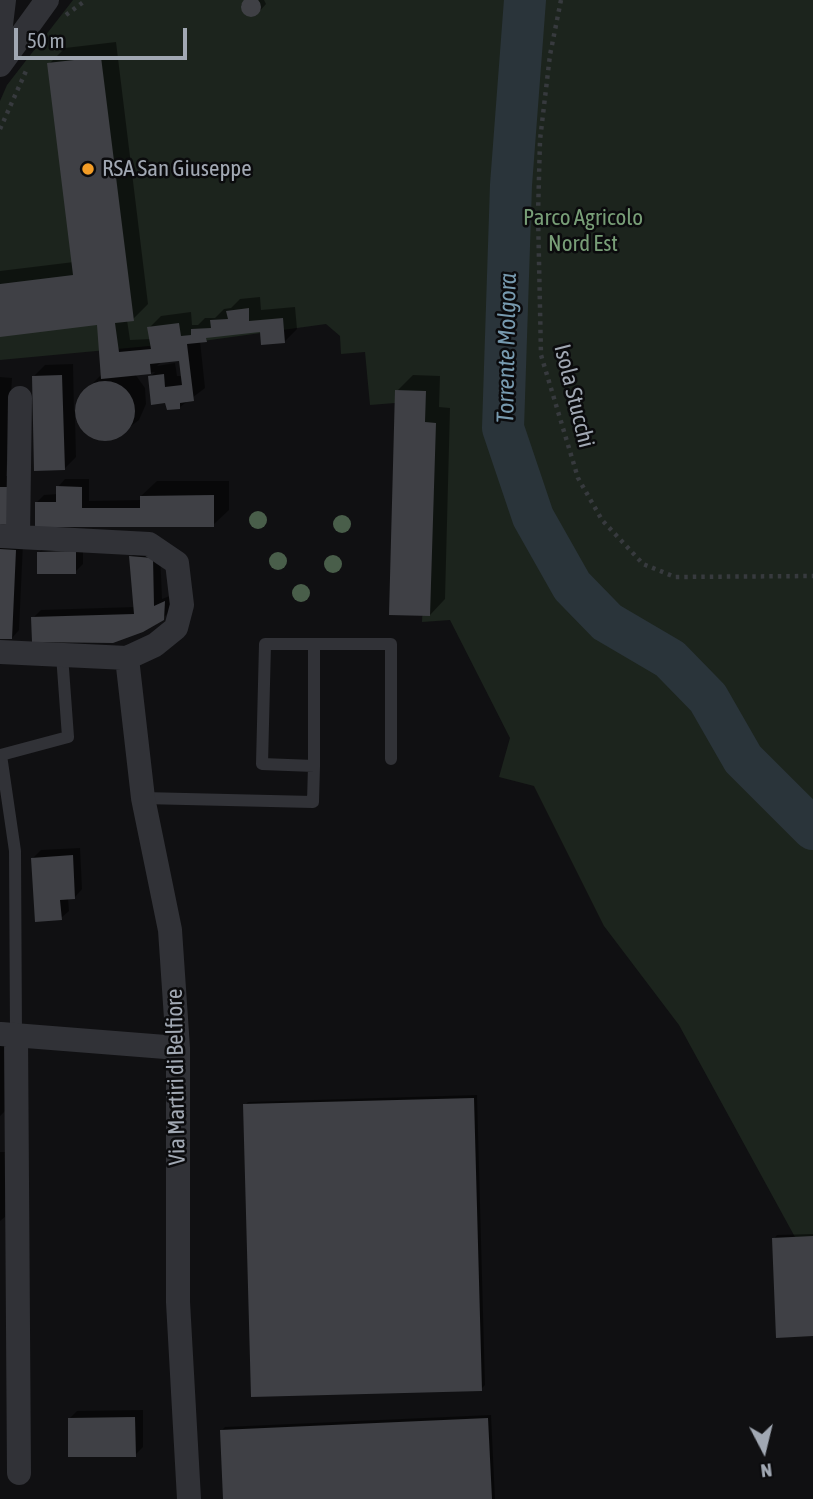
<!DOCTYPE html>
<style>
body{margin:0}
#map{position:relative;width:813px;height:1499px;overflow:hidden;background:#101012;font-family:"Asap Condensed",sans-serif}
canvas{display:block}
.north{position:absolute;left:729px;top:1415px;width:70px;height:70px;-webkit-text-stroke:5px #0b0b0d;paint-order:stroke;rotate:173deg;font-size:19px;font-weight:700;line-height:28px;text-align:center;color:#a1a8b3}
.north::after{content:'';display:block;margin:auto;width:24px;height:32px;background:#a1a8b3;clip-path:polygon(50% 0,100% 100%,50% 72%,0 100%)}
.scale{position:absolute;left:14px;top:28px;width:173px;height:32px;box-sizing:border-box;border:4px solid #a1a8b3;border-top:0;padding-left:9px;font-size:21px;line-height:24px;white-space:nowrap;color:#a1a8b3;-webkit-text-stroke:5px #0b0b0d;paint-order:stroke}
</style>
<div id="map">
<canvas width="813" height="1499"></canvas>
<div class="north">N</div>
<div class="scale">50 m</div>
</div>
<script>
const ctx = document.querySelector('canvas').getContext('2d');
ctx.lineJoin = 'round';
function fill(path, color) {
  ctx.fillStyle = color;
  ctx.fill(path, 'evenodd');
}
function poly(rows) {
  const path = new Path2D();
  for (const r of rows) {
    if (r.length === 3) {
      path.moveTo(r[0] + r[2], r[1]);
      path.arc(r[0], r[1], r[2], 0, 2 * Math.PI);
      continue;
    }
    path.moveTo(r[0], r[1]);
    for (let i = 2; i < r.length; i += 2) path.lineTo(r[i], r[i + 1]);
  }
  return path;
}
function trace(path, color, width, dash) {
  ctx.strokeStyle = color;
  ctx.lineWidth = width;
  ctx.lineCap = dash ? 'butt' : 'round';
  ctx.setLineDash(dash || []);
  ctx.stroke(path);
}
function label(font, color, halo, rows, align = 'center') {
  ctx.font = font + ' "Asap Condensed",sans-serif';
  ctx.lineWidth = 5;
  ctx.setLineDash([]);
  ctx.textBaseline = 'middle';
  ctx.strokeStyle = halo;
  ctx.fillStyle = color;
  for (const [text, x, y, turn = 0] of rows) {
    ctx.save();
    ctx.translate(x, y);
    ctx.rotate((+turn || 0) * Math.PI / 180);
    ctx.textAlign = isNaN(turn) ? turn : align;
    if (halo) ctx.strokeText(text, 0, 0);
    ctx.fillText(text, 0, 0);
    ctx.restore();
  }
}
fill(poly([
 [73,0,813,0,813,1270,679,1025,604,926,534,786,499,777,510,738,450,620,422,622,430,433,395,403,370,405,365,352,341,354,340,336,326,324,203,341,0,360,0,101,7,85]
]), '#1c241d');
fill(poly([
 [246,0,264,0,266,4,258,13,245,13,241,5],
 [116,42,148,304,133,319,127,320,130,340,151,339,149,328,161,316,191,312,192,325,198,325,205,318,215,318,224,309,231,308,240,299,260,297,261,310,295,307,297,329,285,341,262,330,211,335,200,341,205,388,180,407,150,377,155,372,135,374,145,388,146,404,139,420,113,439,100,441,86,433,75,417,76,457,64,469,33,377,45,365,73,364,74,412,84,392,102,374,102,323,0,336,0,271,74,262,49,64,65,48],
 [181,359,183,376,177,376,175,363,157,366,161,362],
 [413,375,440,376,439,407,450,408,445,599,430,615,397,391],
 [0,377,12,378,6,476,19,476,0,523],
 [65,479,89,479,89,501,141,500,141,496,157,481,229,481,229,510,213,525,37,502,44,495,58,494,58,487],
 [0,541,23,543,19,630,12,638,0,637],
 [83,544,83,564,75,572,39,552,46,545],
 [139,549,160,551,162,599,172,595,171,610,163,618,33,618,41,610,135,607,131,557],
 [80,848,82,889,75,897,68,898,69,911,61,918,33,858,41,850],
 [0,1042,7,1042,6,1110,0,1116],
 [477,1095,485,1385,481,1389,245,1105,248,1102],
 [0,1152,5,1152,5,1217,0,1221],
 [813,1234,813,1334,774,1239,777,1235],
 [143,1410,143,1447,135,1455,69,1419,77,1411],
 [491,1415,495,1499,225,1499,221,1431,225,1427]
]), '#0007');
trace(poly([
 [525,0,511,185,503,428,533,517,572,586,607,622,670,659,708,698,743,759,813,829]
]), '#2a343a', 42);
fill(poly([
 [251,7,10],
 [101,57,134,321,115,323,119,352,151,349,147,327,179,323,181,336,191,335,191,329,211,328,210,320,228,319,226,311,249,308,249,321,283,318,285,343,261,345,260,332,206,338,207,342,187,344,194,401,180,403,180,409,167,410,165,403,151,405,148,376,164,374,165,387,182,385,179,361,150,364,151,374,101,379,97,325,0,337,0,284,73,275,47,63],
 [62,375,65,470,34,471,32,376],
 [105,411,30],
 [395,390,426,391,425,422,436,423,430,616,389,615],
 [56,486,82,487,82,508,140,508,140,496,214,495,214,527,35,527,35,502,56,502],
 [0,487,8,487,8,525,0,524],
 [0,549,16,550,12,639,0,639],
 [76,551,76,574,37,574,37,552],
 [129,556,153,558,154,606,165,601,164,620,143,632,113,643,32,642,31,617,134,614],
 [73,855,75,899,60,900,62,920,35,922,31,858],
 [474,1098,482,1391,251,1397,243,1104],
 [813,1236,813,1336,776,1338,772,1238],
 [135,1417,136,1457,68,1457,68,1418],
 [488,1418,492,1499,223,1499,220,1430]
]), '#3f4045');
trace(poly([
 [561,0,550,55,540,140,538,214,541,355,578,478,602,520,643,564,675,577,813,576],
 [66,15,86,0],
 [0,129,26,71]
]), '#373a3e', 4.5, [3.5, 5]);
trace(poly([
 [314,644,391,644,391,759],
 [143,798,313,802,314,766,314,644,265,644,262,764,314,766],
 [16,1035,15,851,1,755,68,737,62,655]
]), '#313237', 12);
trace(poly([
 [0,33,4,0],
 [0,65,47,0],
 [0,536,149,544,177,563,182,605,176,628,155,645,127,658,0,652],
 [18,536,20,398],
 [127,658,143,798,170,930,178,1048,178,1302,189,1499],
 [1,1034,178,1048],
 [16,1035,19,1473]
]), '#313237', 24);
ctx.fillStyle = '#495e4a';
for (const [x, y] of [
 [258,520],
 [342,524],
 [278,561],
 [333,564],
 [301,593]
]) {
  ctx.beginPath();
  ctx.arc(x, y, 9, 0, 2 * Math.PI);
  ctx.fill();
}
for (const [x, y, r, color] of [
 [88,169,7,"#f49d26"]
]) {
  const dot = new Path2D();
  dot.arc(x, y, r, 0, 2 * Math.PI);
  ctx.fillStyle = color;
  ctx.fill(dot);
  trace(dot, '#0b0b0d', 2.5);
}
label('23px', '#a1a8b3', '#0b0b0d', [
 ["RSA San Giuseppe",102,169]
], 'left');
label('23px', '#789e77', '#0b0b0d', [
 ["Parco Agricolo",583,218],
 ["Nord Est",583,244]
]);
label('23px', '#a1a8b3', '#0b0b0d', [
 ["Isola Stucchi",574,396,76],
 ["Via Martiri di Belfiore",176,1077,-91]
]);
label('italic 24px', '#779aaf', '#0b0b0d', [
 ["Torrente Molgora",507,348,-89]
]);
</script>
